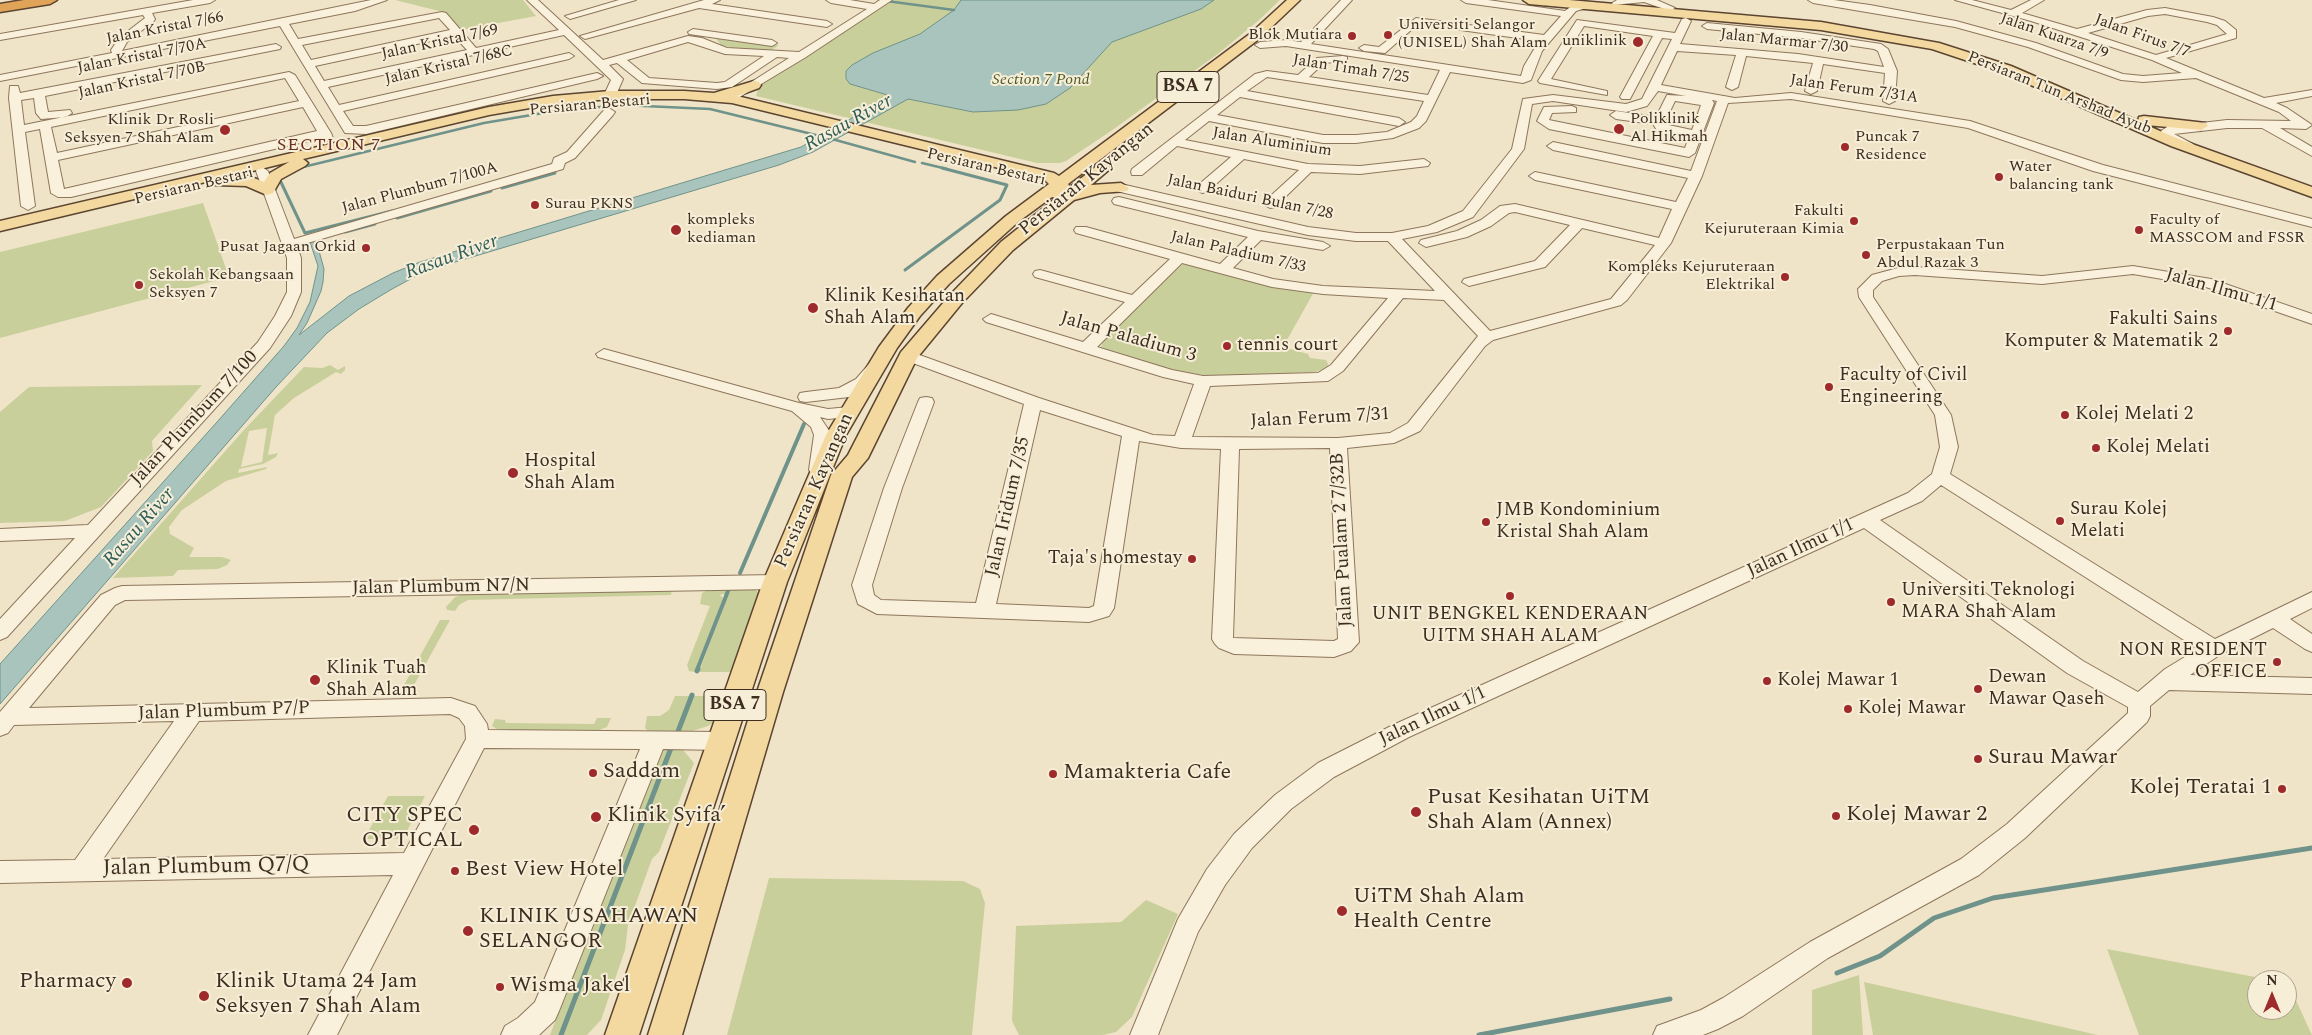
<!DOCTYPE html>
<meta charset="utf-8">
<style>
body{margin:0}
#map{position:relative;width:2312px;height:1035px;overflow:hidden;background:#f0e4c8;font-family:Spectral,serif}
canvas{display:block}
.north{position:absolute;left:2247px;top:970px;width:50px;height:50px;box-sizing:border-box;background:#f7eed8;border:1px solid #ada18e;border-radius:50%;rotate:0deg;font-size:14px;font-weight:700;line-height:20px;text-align:center;color:#3d2e20}
.north::after{content:'';display:block;margin:auto;width:18px;height:22px;background:#9e2a2b;clip-path:polygon(50% 0,100% 100%,50% 72%,0 100%)}
</style>
<div id="map">
<canvas width="2312" height="1035"></canvas>
<div class="north">N</div>
</div>
<script>
const ctx = document.querySelector('canvas').getContext('2d');
ctx.lineJoin = 'round';
function fill(path, color) {
  ctx.fillStyle = color;
  ctx.fill(path, 'evenodd');
}
function poly(rows) {
  const path = new Path2D();
  for (const r of rows) {
    path.moveTo(r[0], r[1]);
    for (let i = 2; i < r.length; i += 2) path.lineTo(r[i], r[i + 1]);
  }
  return path;
}
function trace(path, color, width, dash) {
  ctx.strokeStyle = color;
  ctx.lineWidth = width;
  ctx.lineCap = dash ? 'butt' : 'round';
  ctx.setLineDash(dash || []);
  ctx.stroke(path);
}
function label(font, color, halo, rows, align = 'center') {
  ctx.font = font + ' Spectral,serif';
  ctx.lineWidth = 4;
  ctx.setLineDash([]);
  ctx.textBaseline = 'middle';
  ctx.strokeStyle = halo;
  ctx.fillStyle = color;
  for (const [text, x, y, turn = 0] of rows) {
    ctx.save();
    ctx.translate(x, y);
    ctx.rotate((+turn || 0) * Math.PI / 180);
    ctx.textAlign = isNaN(turn) ? turn : align;
    if (halo) ctx.strokeText(text, 0, 0);
    ctx.fillText(text, 0, 0);
    ctx.restore();
  }
}
fill(poly([
 [395,0,523,0,536,16,461,30,447,13],
 [894,0,1280,0,1258,21,1219,53,1111,131,1066,161,1060,163,1037,163,756,96,759,86],
 [714,36,779,45,772,50,731,48,721,45],
 [203,203,229,277,0,338,0,252],
 [1183,264,1314,292,1283,347,1308,354,1310,358,1326,360,1329,366,1316,372,1210,376,1170,370,1101,347,1104,338],
 [330,365,338,370,345,366,345,370,341,374,336,372,294,398,275,415,268,455,278,453,276,457,263,464,239,469,238,473,267,467,266,469,226,481,182,510,169,527,170,534,194,548,189,557,222,557,231,560,227,565,218,569,178,570,173,576,113,578,243,431,304,367,322,368],
 [267,428,262,462,241,467,249,431],
 [202,385,152,441,153,451,101,507,65,521,0,523,0,412,29,387],
 [716,586,749,586,756,590,762,597,735,672,699,672,727,597,723,594,720,595,723,598,695,672,689,671,687,665,710,606,700,604,702,593],
 [672,589,671,595,468,600,459,605,455,611,447,610,446,607,455,597,464,594],
 [440,620,450,620,414,685,404,685],
 [675,696,690,696,676,732,648,731,645,728,647,716,660,716,669,710],
 [692,696,717,696,723,700,718,720,708,726,689,732,678,732],
 [597,718,611,718,607,727,597,731,514,730,497,729,492,726,495,719,505,720,506,723,594,724],
 [662,749,683,750,694,763,659,852,652,859,628,925,625,950,601,1020,587,1035,550,1035],
 [388,796,425,796,403,839,364,839],
 [769,878,963,881,980,889,985,903,972,1035,727,1035],
 [1146,900,1178,914,1132,1017,1116,1032,1103,1035,1019,1035,1012,1021,1016,926,1121,922],
 [2107,949,2271,980,2257,980,2257,1010,2287,1010,2288,983,2312,1035,2139,1035],
 [1859,975,1863,1035,1812,1035,1812,990],
 [1864,982,2098,1035,1873,1035]
]), '#c9cf9b');
const water = poly([
 [961,0,1214,0,1201,9,1112,42,1070,88,1046,104,1018,110,973,112,908,99,813,152,779,165,452,263,418,275,392,289,359,309,327,333,276,387,0,704,0,664,217,422,284,346,297,328,310,302,318,266,310,242,316,240,324,269,323,282,321,291,307,323,299,335,349,296,393,273,420,262,801,147,891,96,850,84,846,79,846,71,852,65,873,53,920,34,954,10,961,0]
]);
fill(water, '#a9c4bc');
trace(water, '#6f938a', 1);
trace(poly([
 [879,0,954,10],
 [832,139,915,162],
 [922,163,947,169],
 [299,168,484,123,555,111,622,105,710,109,824,137]
]), '#6f938a', 2.5);
trace(poly([
 [279,178,305,233,392,211],
 [502,188,555,173],
 [397,218,491,191],
 [345,232,375,224],
 [905,270,1000,200,1007,185,942,168]
]), '#6f938a', 3);
trace(poly([
 [740,573,804,424],
 [697,670,728,591]
]), '#6f938a', 4);
trace(poly([
 [697,671,698,669],
 [677,734,692,695],
 [1837,973,1880,956,1934,918,1993,898,2312,848],
 [561,1035,671,748],
 [1479,1035,1670,999]
]), '#6f938a', 5);
const minor = poly([
 [193,0,215,0,210,3,152,13,155,19,154,21,127,42,122,51,371,0,387,0,355,11,289,24,298,39,442,12,446,13,476,48,559,30,527,0,538,0,603,60,688,36,702,38,727,48,799,52,867,9,831,3,826,0,850,0,874,4,880,0,892,0,806,57,738,98,732,95,734,93,789,58,777,57,732,87,717,89,642,83,617,63,609,65,623,79,616,95,610,98,604,95,611,80,564,35,328,87,339,105,569,53,574,56,569,59,343,111,353,126,366,126,597,73,603,76,597,79,366,134,345,133,280,26,0,81,0,75,112,53,111,50,119,38,145,18,143,15,0,40,0,34,193,0],
 [439,18,450,30,311,60,302,45,439,18],
 [454,36,467,50,324,81,315,66,454,36],
 [688,42,725,54,764,56,725,82,717,83,649,78,627,60,688,42],
 [619,0,636,0,570,19,565,16,619,0],
 [704,0,720,0,712,4,827,21,832,24,827,27,699,8,585,39,580,36,704,0],
 [1341,0,1352,0,1311,44,1521,76,1524,66,1539,41,1418,24,1385,53,1364,51,1359,48,1364,45,1379,47,1416,18,1544,35,1561,16,1466,3,1461,0,1488,0,1565,11,1573,5,1588,3,1593,6,1576,11,1542,51,1531,80,1523,83,1450,72,1426,121,1419,128,1393,138,1356,143,1323,143,1209,121,1185,140,1308,164,1360,166,1424,159,1430,163,1428,166,1360,174,1311,172,1275,207,1270,208,1263,204,1265,201,1299,170,1244,159,1207,192,1202,193,1195,189,1197,186,1231,157,1177,146,1142,175,1132,175,1131,172,1132,169,1255,74,1267,71,1298,75,1317,58,1343,56,1347,57,1347,61,1324,63,1309,77,1428,95,1440,70,1286,46,1260,48,1255,45,1260,42,1286,40,1301,42,1341,0],
 [1267,77,1424,101,1417,116,1411,122,1387,132,1356,135,1323,135,1217,115,1240,97,1399,126,1405,122,1399,118,1247,91,1267,77],
 [1617,0,1657,0,1675,8,1670,11,1644,2,1613,5,1612,3,1617,0],
 [1808,0,1834,0,1870,5,1956,21,2036,43,2123,74,2143,76,2182,73,2152,60,2031,21,1955,0,1972,0,2011,10,2031,0,2044,0,2022,13,2077,29,2147,10,2165,8,2213,17,2225,21,2236,30,2236,38,2166,58,2264,98,2312,90,2312,96,2276,103,2287,108,2312,125,2306,129,2280,128,2312,147,2312,156,2262,128,2227,128,2174,134,2193,144,2195,147,2193,150,2189,151,2165,140,2161,131,2167,127,2227,120,2291,121,2279,112,2196,78,2143,82,2121,80,2028,47,1955,27,1813,3,1808,0],
 [2165,14,2207,22,2217,25,2227,34,2156,55,2088,33,2148,16,2165,14],
 [1686,18,1691,21,1680,44,1798,54,1884,67,1878,51,1874,49,1801,38,1707,29,1702,26,1707,23,1801,32,1881,44,1888,49,1897,71,1895,101,1889,104,1883,101,1885,73,1823,64,1817,91,1811,94,1805,91,1813,63,1746,56,1738,87,1732,90,1726,87,1736,55,1677,51,1661,85,1735,98,1791,93,1970,121,2103,165,2312,219,2312,227,2093,171,1968,128,1791,99,1728,103,1702,176,1671,243,1627,300,1621,305,1493,340,1485,346,1420,431,1394,443,1347,448,1359,642,1351,651,1334,657,1234,654,1219,648,1215,644,1212,639,1221,449,1181,448,1139,441,1114,608,1109,616,1089,622,877,614,858,604,852,585,884,488,918,402,920,398,926,397,932,398,934,402,902,488,872,585,874,595,881,600,976,603,1024,404,902,359,900,356,902,353,914,353,1039,398,1153,435,1175,436,1194,384,1163,377,986,322,983,319,991,314,1083,342,1125,302,1035,277,1033,274,1035,271,1040,270,1132,295,1170,259,1076,233,1074,230,1076,227,1086,227,1220,264,1248,237,1114,204,1112,201,1114,198,1119,197,1258,231,1323,242,1330,246,1323,250,1261,240,1233,268,1273,279,1323,286,1435,291,1388,241,1356,241,1308,235,1116,191,1114,188,1116,185,1121,184,1308,227,1356,233,1392,233,1428,226,1463,211,1512,149,1523,99,1553,95,1626,104,1642,99,1672,39,1662,38,1630,99,1622,99,1620,97,1653,36,1584,26,1551,79,1607,91,1607,95,1540,83,1538,81,1577,20,1675,33,1682,19,1686,18],
 [1658,91,1686,96,1667,95,1656,117,1616,111,1610,115,1616,119,1653,124,1658,132,1689,137,1685,148,1549,120,1552,113,1576,112,1576,108,1572,106,1544,107,1537,121,1549,129,1689,157,1695,153,1714,103,1712,100,1717,101,1691,171,1553,142,1547,146,1553,150,1688,178,1676,202,1535,172,1529,176,1535,180,1672,209,1659,238,1515,204,1500,206,1481,220,1457,231,1421,240,1419,243,1426,247,1467,237,1491,226,1509,213,1515,212,1570,225,1535,261,1464,279,1462,282,1469,286,1545,267,1582,228,1655,245,1611,299,1490,331,1402,239,1437,232,1473,217,1524,149,1532,104,1553,101,1626,112,1647,106,1658,91],
 [1675,101,1701,105,1692,130,1664,124,1675,101],
 [1182,263,1272,287,1323,294,1388,298,1331,365,1318,373,1203,376,1172,370,1097,347,1182,263],
 [1403,298,1444,300,1478,336,1408,423,1390,433,1338,438,1192,437,1210,386,1328,381,1343,371,1403,298],
 [1040,410,1122,436,1094,606,1089,608,996,604,1040,410],
 [1330,448,1338,639,1334,641,1233,638,1239,449,1330,448],
 [693,29,772,40,777,43,772,46,689,34,688,32,693,29],
 [276,44,281,47,280,49,45,96,48,112,70,110,72,113,66,117,41,119,36,113,34,98,21,100,24,125,289,72,295,75,331,133,333,138,331,141,323,141,321,138,71,197,58,197,51,193,40,129,25,132,35,206,28,210,21,206,9,98,10,86,18,86,20,93,276,44],
 [285,78,299,101,57,153,51,127,285,78],
 [303,107,317,131,64,189,58,160,303,107],
 [609,108,615,112,613,115,575,158,565,163,563,169,297,246,301,258,301,292,291,316,270,348,7,637,0,640,0,619,75,538,0,541,0,529,88,525,258,342,275,316,287,292,287,258,256,171,257,168,262,167,268,171,294,239,552,164,554,158,567,152,605,109,609,108],
 [2133,266,2211,279,2312,314,2312,324,2203,286,2133,274,2042,284,1915,275,1899,276,1882,281,1873,290,1873,297,1951,415,1958,447,1950,474,2215,639,2312,592,2312,608,2290,619,2312,634,2312,652,2305,649,2273,628,2221,654,2190,675,2312,678,2312,694,2169,690,2150,706,2150,716,2147,722,2025,838,1979,875,1828,958,1743,1016,1718,1029,1703,1035,1653,1035,1657,1026,1701,1010,1723,998,1810,942,1961,859,2007,824,2128,713,2128,707,2067,673,1864,528,1409,737,1334,777,1291,809,1252,848,1225,885,1198,932,1158,1035,1130,1035,1178,919,1207,869,1234,834,1275,795,1318,763,1393,725,1908,493,1932,474,1940,447,1935,415,1859,297,1858,289,1872,275,1898,268,1915,267,2042,276,2133,266],
 [1941,485,2198,649,2165,669,2138,692,2083,661,1880,520,1922,501,1941,485],
 [604,349,799,403,828,409,849,407,855,408,857,412,855,416,849,417,828,419,820,417,832,435,827,470,824,474,818,476,812,474,809,470,814,435,811,427,792,411,598,357,596,354,604,349],
 [875,362,883,367,881,370,868,385,849,397,806,402,800,401,798,397,800,393,806,392,839,388,856,379,869,364,875,362],
 [775,575,782,577,785,582,782,587,775,589,125,600,115,605,29,708,451,698,475,706,487,724,488,730,723,732,731,735,734,741,731,747,723,750,663,749,559,1011,555,1020,539,1035,501,1035,505,1026,518,1018,535,1002,640,749,484,748,337,1035,308,1035,393,875,0,883,0,861,75,860,174,721,14,725,8,733,0,736,0,712,101,595,115,588,122,586,775,575],
 [450,714,459,718,465,726,466,739,404,853,103,859,199,721,450,714]
]);
const major = poly([
 [1287,0,1300,0,1259,39,1068,184,1070,187,1098,165,1103,163,1111,168,1091,185,1121,183,1129,188,1127,191,1100,193,1074,200,1013,250,962,303,917,358,868,458,852,477,783,692,682,1035,648,1035,757,692,831,475,848,455,901,352,950,295,1001,242,1056,198,1052,197,1018,222,949,284,920,316,897,348,846,435,787,582,639,1035,605,1035,763,582,826,435,879,347,908,308,937,276,1006,216,1049,184,1044,179,732,103,684,99,610,99,553,104,489,115,303,159,308,163,305,166,281,179,273,193,267,195,246,186,215,185,214,180,0,231,0,221,489,107,553,96,610,91,684,91,714,93,754,81,759,82,761,85,759,88,737,96,1054,173,1059,176,1251,33,1287,0],
 [289,162,270,173,264,182,249,176,228,177,289,162],
 [1523,0,1569,0,1821,22,1939,43,2011,66,2138,121,2139,117,2144,116,2206,123,2208,126,2201,130,2146,125,2181,140,2312,187,2312,197,2171,146,2001,72,1932,49,1821,30,1529,4,1523,0]
]);
const highway = poly([
 [24,0,57,0,50,4,0,12,0,4,24,0]
]);
trace(minor, '#8d765c', 2);
trace(major, '#5b4430', 3);
trace(highway, '#5b4430', 3);
fill(minor, '#faf1dc');
fill(major, '#f3d9a0');
fill(highway, '#e0a458');
for (const [x, y, r, color] of [
 [1388,35,5,"#9e2a2b"],
 [1352,36,5,"#9e2a2b"],
 [1638,42,6,"#9e2a2b"],
 [1619,129,6,"#9e2a2b"],
 [225,130,6,"#9e2a2b"],
 [1845,147,5,"#9e2a2b"],
 [1999,177,5,"#9e2a2b"],
 [535,205,5,"#9e2a2b"],
 [1854,221,5,"#9e2a2b"],
 [676,230,6,"#9e2a2b"],
 [2139,230,5,"#9e2a2b"],
 [366,248,5,"#9e2a2b"],
 [1866,255,5,"#9e2a2b"],
 [1785,277,5,"#9e2a2b"],
 [139,285,5,"#9e2a2b"],
 [813,308,6,"#9e2a2b"],
 [2228,331,5,"#9e2a2b"],
 [1227,346,5,"#9e2a2b"],
 [1829,387,5,"#9e2a2b"],
 [2065,415,5,"#9e2a2b"],
 [2096,448,5,"#9e2a2b"],
 [513,473,6,"#9e2a2b"],
 [2060,521,5,"#9e2a2b"],
 [1486,522,5,"#9e2a2b"],
 [1192,559,5,"#9e2a2b"],
 [1510,596,5,"#9e2a2b"],
 [1891,602,5,"#9e2a2b"],
 [2277,662,5,"#9e2a2b"],
 [315,680,6,"#9e2a2b"],
 [1767,681,5,"#9e2a2b"],
 [1978,689,5,"#9e2a2b"],
 [1848,709,5,"#9e2a2b"],
 [1978,759,5,"#9e2a2b"],
 [593,773,5,"#9e2a2b"],
 [1053,774,5,"#9e2a2b"],
 [2282,789,5,"#9e2a2b"],
 [1416,812,6,"#9e2a2b"],
 [1836,816,5,"#9e2a2b"],
 [596,817,6,"#9e2a2b"],
 [474,830,6,"#9e2a2b"],
 [455,871,5,"#9e2a2b"],
 [1342,911,6,"#9e2a2b"],
 [468,931,6,"#9e2a2b"],
 [127,983,6,"#9e2a2b"],
 [500,987,5,"#9e2a2b"],
 [204,996,6,"#9e2a2b"]
]) {
  const dot = new Path2D();
  dot.arc(x, y, r, 0, 2 * Math.PI);
  ctx.fillStyle = color;
  ctx.fill(dot);
  trace(dot, '#f7eed8', 2);
}
label('16px', '#3d2e20', '#f7eed8', [
 ["Universiti Selangor",1398,26],
 ["(UNISEL) Shah Alam",1398,44],
 ["Blok Mutiara",1342,36,"right"],
 ["uniklinik",1627,42,"right"],
 ["Poliklinik",1630,120],
 ["Al Hikmah",1630,138],
 ["Klinik Dr Rosli",214,121,"right"],
 ["Seksyen 7 Shah Alam",214,139,"right"],
 ["Puncak 7",1855,138],
 ["Residence",1855,156],
 ["Water",2009,168],
 ["balancing tank",2009,186],
 ["Surau PKNS",545,205],
 ["Fakulti",1844,212,"right"],
 ["Kejuruteraan Kimia",1844,230,"right"],
 ["kompleks",687,221],
 ["kediaman",687,239],
 ["Faculty of",2149,221],
 ["MASSCOM and FSSR",2149,239],
 ["Perpustakaan Tun",1876,246],
 ["Abdul Razak 3",1876,264],
 ["Pusat Jagaan Orkid",356,248,"right"],
 ["Kompleks Kejuruteraan",1775,268,"right"],
 ["Elektrikal",1775,286,"right"],
 ["Sekolah Kebangsaan",149,276],
 ["Seksyen 7",149,294]
], 'left');
label('16px', '#3d2e20', '#f7eed8', [
 ["Jalan Kristal 7/66",165,29,-11],
 ["Jalan Kuarza 7/9",2054,37,19],
 ["Jalan Firus 7/7",2142,37,20],
 ["Jalan Marmar 7/30",1784,42,6],
 ["Jalan Kristal 7/69",440,43,-12],
 ["Jalan Kristal 7/70A",142,57,-11],
 ["Jalan Kristal 7/68C",449,66,-13],
 ["Jalan Timah 7/25",1351,70,9],
 ["Jalan Kristal 7/70B",142,81,-12],
 ["Jalan Ferum 7/31A",1854,90,8],
 ["Persiaran Tun Arshad Ayub",2059,94,22],
 ["Persiaran Bestari",590,106,-5],
 ["Jalan Aluminium",1272,143,9],
 ["Persiaran Bestari",986,168,13],
 ["Persiaran Bestari",194,187,-13],
 ["Jalan Plumbum 7/100A",420,189,-15],
 ["Jalan Baiduri Bulan 7/28",1250,198,12],
 ["Jalan Paladium 7/33",1238,253,13]
]);
label('italic 16px', '#4d5a26', '#f7eed8', [
 ["Section 7 Pond",1041,81]
]);
for (const [x, y, w] of [
 [1188,87,62],
 [735,705,62]
]) {
  const box = new Path2D();
  box.roundRect(x - w / 2, y - 15.5, w, 31, 4);
  ctx.fillStyle = '#f7eed8';
  ctx.fill(box);
  trace(box, '#3d2e20', 1);
}
label('bold 18px', '#3d2e20', null, [
 ["BSA 7",1188,87],
 ["BSA 7",735,705]
]);
ctx.letterSpacing = '1px';
label('18px', '#6b2e1e', '#f7eed8', [
 ["SECTION 7",329,146]
]);
ctx.letterSpacing = '0px';
label('19px', '#3d2e20', '#f7eed8', [
 ["Persiaran Kayangan",1087,180,-39],
 ["Jalan Ilmu 1/1",2221,291,16],
 ["Jalan Paladium 3",1128,338,16],
 ["Jalan Plumbum 7/100",195,419,-47],
 ["Jalan Ferum 7/31",1320,419,-3],
 ["Persiaran Kayangan",815,491,-66],
 ["Jalan Iridum 7/35",1009,507,-77],
 ["Jalan Pualam 2 7/32B",1343,540,-93],
 ["Jalan Ilmu 1/1",1801,549,-25],
 ["Jalan Plumbum N7/N",441,588,-1],
 ["Jalan Plumbum P7/P",224,712,-2],
 ["Jalan Ilmu 1/1",1433,717,-25]
]);
label('19px', '#3d2e20', '#f7eed8', [
 ["Klinik Kesihatan",824,297],
 ["Shah Alam",824,319],
 ["Fakulti Sains",2218,320,"right"],
 ["Komputer & Matematik 2",2218,342,"right"],
 ["tennis court",1237,346],
 ["Faculty of Civil",1839,376],
 ["Engineering",1839,398],
 ["Kolej Melati 2",2075,415],
 ["Kolej Melati",2106,448],
 ["Hospital",524,462],
 ["Shah Alam",524,484],
 ["Surau Kolej",2070,510],
 ["Melati",2070,532],
 ["JMB Kondominium",1496,511],
 ["Kristal Shah Alam",1496,533],
 ["Taja's homestay",1182,559,"right"],
 ["Universiti Teknologi",1901,591],
 ["MARA Shah Alam",1901,613],
 ["UNIT BENGKEL KENDERAAN",1510,615,"center"],
 ["UITM SHAH ALAM",1510,637,"center"],
 ["NON RESIDENT",2267,651,"right"],
 ["OFFICE",2267,673,"right"],
 ["Klinik Tuah",326,669],
 ["Shah Alam",326,691],
 ["Dewan",1988,678],
 ["Mawar Qaseh",1988,700],
 ["Kolej Mawar 1",1777,681],
 ["Kolej Mawar",1858,709]
], 'left');
label('italic 20px', '#2f5d5a', '#f7eed8', [
 ["Rasau River",849,124,-29],
 ["Rasau River",452,258,-20],
 ["Rasau River",140,528,-49]
]);
label('22px', '#3d2e20', '#f7eed8', [
 ["Surau Mawar",1988,759],
 ["Saddam",603,773],
 ["Mamakteria Cafe",1063,774],
 ["Kolej Teratai 1",2272,789,"right"],
 ["Pusat Kesihatan UiTM",1427,799],
 ["Shah Alam (Annex)",1427,824],
 ["Kolej Mawar 2",1846,816],
 ["CITY SPEC",463,817,"right"],
 ["OPTICAL",463,842,"right"],
 ["Klinik Syifa’",607,817],
 ["Best View Hotel",465,871],
 ["UiTM Shah Alam",1353,898],
 ["Health Centre",1353,923],
 ["KLINIK USAHAWAN",479,918],
 ["SELANGOR",479,943],
 ["Pharmacy",116,983,"right"],
 ["Klinik Utama 24 Jam",215,983],
 ["Seksyen 7 Shah Alam",215,1008],
 ["Wisma Jakel",510,987]
], 'left');
label('22px', '#3d2e20', '#f7eed8', [
 ["Jalan Plumbum Q7/Q",206,868,-1]
]);
</script>
